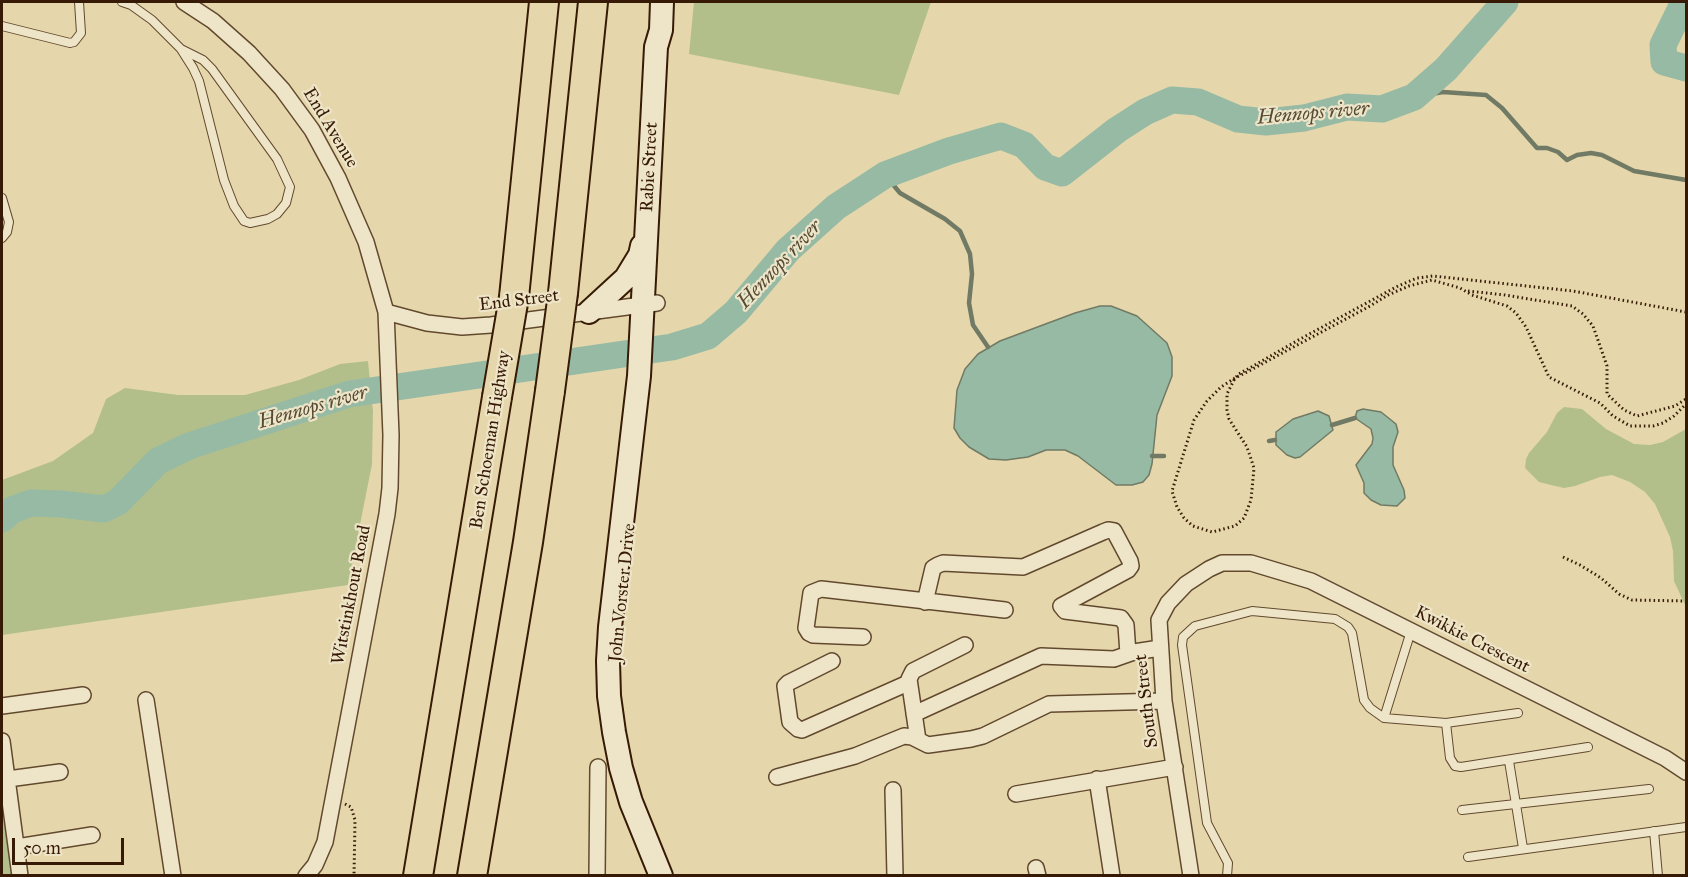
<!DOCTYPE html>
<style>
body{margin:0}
#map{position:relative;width:1688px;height:877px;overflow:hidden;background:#e5d7ab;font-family:"IM FELL Great Primer",serif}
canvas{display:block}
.frame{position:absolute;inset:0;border:3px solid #371a05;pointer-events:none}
.scale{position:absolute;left:12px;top:838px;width:112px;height:27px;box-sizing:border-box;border:3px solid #371a05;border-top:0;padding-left:8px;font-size:18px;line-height:21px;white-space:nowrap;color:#371a05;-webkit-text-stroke:4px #eee5c8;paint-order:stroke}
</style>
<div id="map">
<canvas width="1688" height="877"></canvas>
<div class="frame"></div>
<div class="scale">50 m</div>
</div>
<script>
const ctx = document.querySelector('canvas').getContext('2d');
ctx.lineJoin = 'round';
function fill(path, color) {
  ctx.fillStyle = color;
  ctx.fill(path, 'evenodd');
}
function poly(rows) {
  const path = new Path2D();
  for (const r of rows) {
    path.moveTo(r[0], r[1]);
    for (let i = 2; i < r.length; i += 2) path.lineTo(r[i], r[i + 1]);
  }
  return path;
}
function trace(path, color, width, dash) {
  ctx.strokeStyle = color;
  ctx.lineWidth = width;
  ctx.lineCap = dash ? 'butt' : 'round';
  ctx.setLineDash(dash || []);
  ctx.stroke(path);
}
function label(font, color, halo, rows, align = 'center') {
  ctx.font = font + ' "IM FELL Great Primer",serif';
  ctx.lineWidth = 4.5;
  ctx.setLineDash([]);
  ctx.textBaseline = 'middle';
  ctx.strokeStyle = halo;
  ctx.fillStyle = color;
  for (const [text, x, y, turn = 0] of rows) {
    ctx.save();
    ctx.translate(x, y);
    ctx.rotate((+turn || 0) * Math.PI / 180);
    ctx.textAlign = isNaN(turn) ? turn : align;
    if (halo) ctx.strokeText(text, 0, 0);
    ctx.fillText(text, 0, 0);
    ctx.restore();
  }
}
fill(poly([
 [694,2,931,2,899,95,689,54],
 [368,361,373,411,372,464,348,585,2,635,2,480,53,461,93,433,106,399,125,388,178,395,245,395,299,380,340,364],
 [1564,407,1582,409,1606,429,1634,444,1650,445,1663,442,1686,429,1686,607,1674,581,1673,551,1670,537,1655,504,1645,492,1630,482,1612,475,1600,477,1575,486,1564,488,1551,485,1539,482,1525,468,1526,459,1529,453,1547,432,1557,413],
 [2,804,12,875,2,875]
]), '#b2bf8b');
const water = poly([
 [1100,306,1111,306,1137,316,1167,343,1172,357,1172,376,1157,415,1152,464,1149,475,1143,482,1132,485,1116,485,1078,456,1065,450,1046,450,1028,457,1006,460,989,459,969,447,960,438,954,428,957,390,965,369,978,354,1000,341,1075,313,1100,306],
 [1363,409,1381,412,1396,424,1398,432,1393,447,1393,465,1404,490,1405,498,1397,506,1381,505,1371,500,1364,493,1364,483,1356,465,1372,444,1373,438,1371,429,1355,418,1357,411,1363,409],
 [1318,411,1329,416,1333,430,1300,457,1295,458,1287,455,1276,445,1276,432,1293,419,1318,411]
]);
fill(water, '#97baa4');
trace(water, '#717a64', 1.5);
trace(poly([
 [1414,97,1443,92,1486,95,1502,108,1537,148,1547,148,1558,152,1567,160,1577,155,1591,153,1602,155,1634,171,1686,180],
 [885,175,900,193,945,219,960,231,970,254,972,274,969,303,973,325,988,347],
 [1332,425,1355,418],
 [1269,441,1275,440],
 [1152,456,1164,456]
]), '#717a64', 4.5);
trace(poly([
 [1684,2,1663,45,1664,62,1686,68],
 [2,519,12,510,31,503,61,504,104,509,118,502,158,461,189,446,349,394,672,347,708,336,736,312,788,250,836,207,885,175,949,151,1001,136,1024,145,1045,167,1062,173,1117,130,1145,112,1172,100,1198,102,1238,119,1266,122,1304,118,1347,107,1382,109,1414,97,1446,69,1505,2]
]), '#97baa4', 27);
const service = poly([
 [122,2,131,5,152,20,181,49,193,68,199,81,224,180,234,206,244,221,250,223,268,219,277,214,286,203,290,187,277,159,212,69,203,60,181,49],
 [2,26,70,43,74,42,81,33,79,2],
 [2,198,9,222,7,232,2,238],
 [1384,718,1411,631],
 [1446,723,1450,758,1455,766,1461,767,1588,747],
 [1509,761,1523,848],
 [1462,810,1649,789],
 [1654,831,1658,876],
 [1468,857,1686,827],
 [1227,876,1228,863,1207,823,1182,645,1183,637,1195,626,1252,611,1335,619,1348,627,1352,633,1364,700,1370,708,1384,718,1446,723,1518,713]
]);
const minor = poly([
 [184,2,213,21,249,53,282,89,312,130,338,178,366,242,386,312,391,435,390,488,387,514,325,842,315,865,306,876],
 [386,312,427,323,462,327,491,325,657,303],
 [925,602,933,568,938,565,943,563,1023,567,1103,532,1108,530,1114,531,1130,561,1131,566,1128,570,1061,606,1065,611,1121,618,1126,625,1128,654],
 [863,637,813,635,809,633,806,628,811,593,821,589,1005,610],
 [832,661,788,683,785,686,790,722,798,729,802,730,908,683],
 [146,700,173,876],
 [2,706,83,695],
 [914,714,1041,656,1114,659,1134,652,1160,648],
 [918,740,909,679,913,671,965,645],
 [2,741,20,876],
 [777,777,855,756,904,736,912,737,928,745,971,739,983,736,1049,704,1164,701],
 [8,779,60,772],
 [1097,779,1112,876],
 [893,790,895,876],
 [1016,794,1175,767],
 [17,847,92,835],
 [1036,868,1038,876],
 [597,876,598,767],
 [1191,876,1164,701,1159,620,1168,603,1186,584,1209,569,1222,563,1251,563,1311,581,1665,758,1686,772]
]);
const secondary = poly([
 [589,312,626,278,640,255,642,246],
 [661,876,631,802,621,768,614,732,609,696,608,661,610,627,639,376,656,47,661,30,662,2]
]);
const motorway = poly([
 [563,293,593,2],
 [514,297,544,2],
 [418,876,497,397],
 [472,876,528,542,550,391]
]);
trace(service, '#62492e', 10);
trace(minor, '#62492e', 18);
trace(secondary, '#371a05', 26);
trace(motorway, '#371a05', 32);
trace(poly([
 [1468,291,1505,295,1572,306,1583,314,1593,326,1607,366,1607,394,1624,410,1637,416,1675,406,1686,399],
 [1686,312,1573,291,1433,276,1417,278,1398,286,1302,338,1239,374,1235,378,1227,394,1227,410,1229,419,1247,447,1254,468,1251,500,1244,518,1235,526,1212,532,1193,526,1184,518,1177,507,1172,491,1194,420,1207,401,1221,387,1235,378,1247,372,1370,306,1388,295,1409,286,1432,280,1460,288,1472,295,1507,306,1516,313,1526,327,1549,377,1600,403,1613,416,1630,426,1653,426,1663,423,1674,416,1686,404],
 [1563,557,1580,565,1601,578,1619,594,1632,600,1686,601],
 [345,804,351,807,355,820,354,876]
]), '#371a05', 3, [1.5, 3]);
trace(service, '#eee5c8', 8);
trace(minor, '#eee5c8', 15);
trace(secondary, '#eee5c8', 22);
trace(motorway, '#e5d7ab', 28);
const motorwayBridge = poly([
 [550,391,563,293],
 [497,397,514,297]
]);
trace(motorwayBridge, '#371a05', 32, []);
trace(motorwayBridge, '#e5d7ab', 28);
label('18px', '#371a05', '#eee5c8', [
 ["End Avenue",330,128,59],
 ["Rabie Street",650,167,-87],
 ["End Street",519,301,-7],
 ["Ben Schoeman Highway",491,440,-81],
 ["John Vorster Drive",623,593,-84],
 ["Witstinkhout Road",352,595,-79],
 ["Kwikkie Crescent",1472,640,27],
 ["South Street",1147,701,-97]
]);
label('italic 20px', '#544a35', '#eee5c8', [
 ["Hennops river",1313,114,-5],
 ["Hennops river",780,265,-47],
 ["Hennops river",313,408,-16]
]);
</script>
